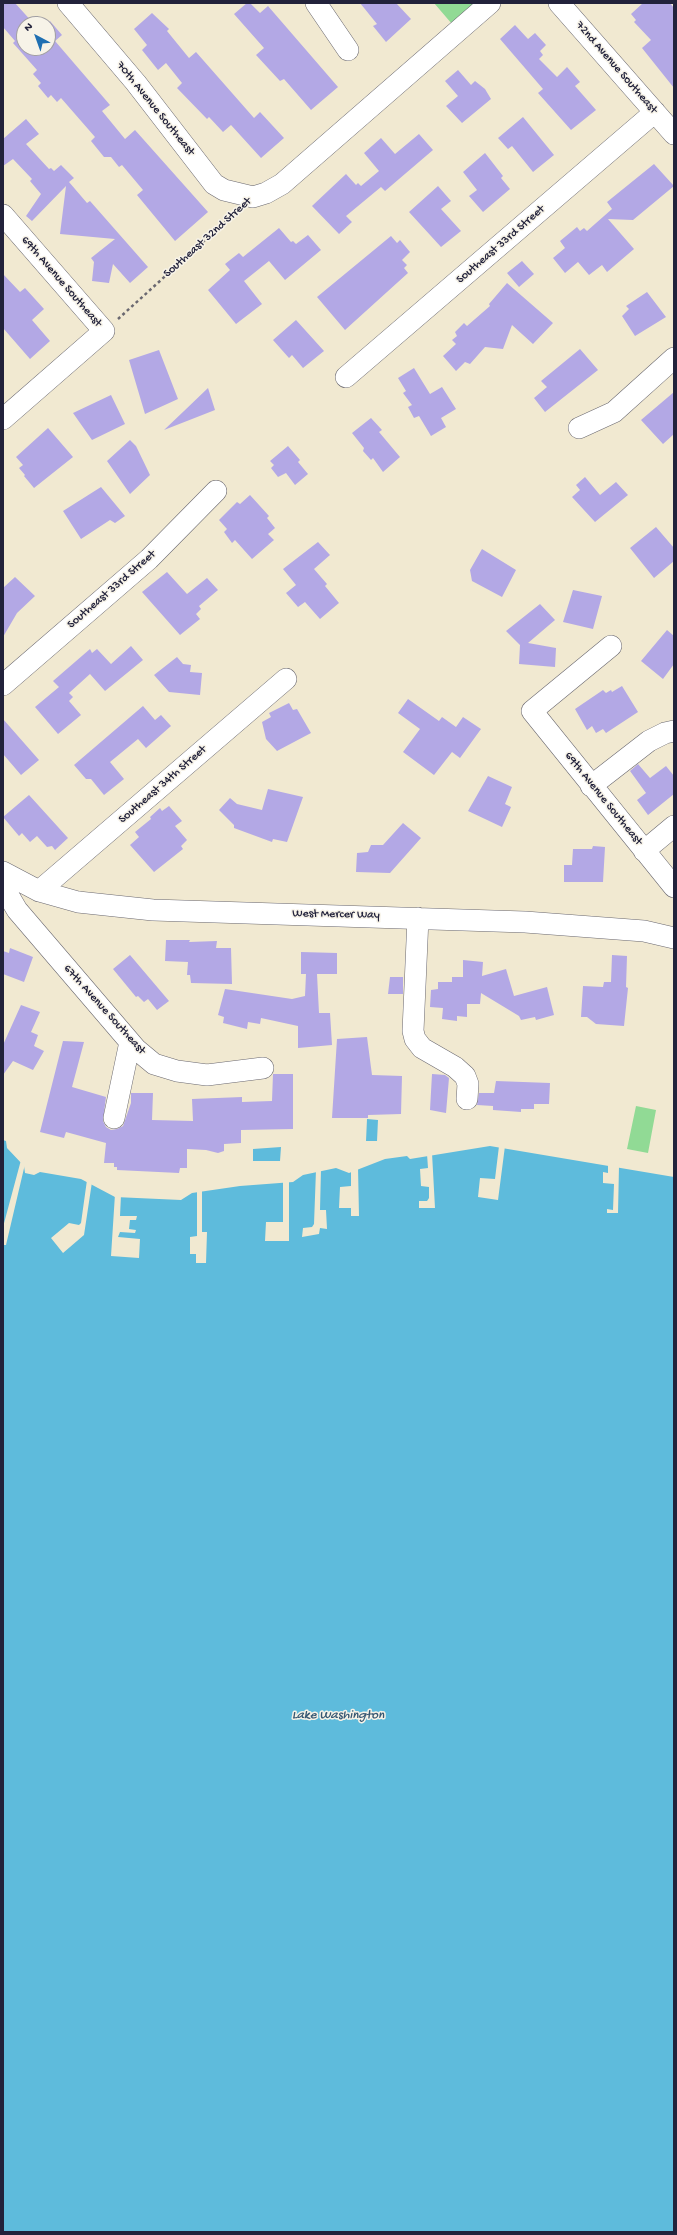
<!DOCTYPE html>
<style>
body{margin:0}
#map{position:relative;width:677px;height:2235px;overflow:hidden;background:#f1e9d1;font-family:"Gochi Hand",sans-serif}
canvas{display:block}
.frame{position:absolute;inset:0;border:4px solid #22223b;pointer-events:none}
.north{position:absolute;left:16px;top:16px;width:40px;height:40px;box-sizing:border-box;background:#f7f3e8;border:1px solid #a29fa3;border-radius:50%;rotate:319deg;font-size:11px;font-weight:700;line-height:16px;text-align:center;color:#22223b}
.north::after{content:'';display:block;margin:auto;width:14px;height:18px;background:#1f6fb2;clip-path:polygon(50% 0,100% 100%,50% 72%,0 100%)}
</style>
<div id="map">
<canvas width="677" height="2235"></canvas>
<div class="frame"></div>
<div class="north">N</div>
</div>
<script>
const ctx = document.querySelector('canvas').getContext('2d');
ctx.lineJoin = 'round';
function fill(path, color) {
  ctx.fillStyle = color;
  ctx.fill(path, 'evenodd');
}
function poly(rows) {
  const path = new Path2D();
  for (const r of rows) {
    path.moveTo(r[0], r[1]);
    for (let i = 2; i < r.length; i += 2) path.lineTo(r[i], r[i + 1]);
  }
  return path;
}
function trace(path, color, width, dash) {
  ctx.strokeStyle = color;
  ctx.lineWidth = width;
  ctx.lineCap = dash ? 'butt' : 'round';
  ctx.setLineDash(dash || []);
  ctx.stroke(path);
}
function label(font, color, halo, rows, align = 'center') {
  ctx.font = font + ' "Gochi Hand",sans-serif';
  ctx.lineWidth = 3;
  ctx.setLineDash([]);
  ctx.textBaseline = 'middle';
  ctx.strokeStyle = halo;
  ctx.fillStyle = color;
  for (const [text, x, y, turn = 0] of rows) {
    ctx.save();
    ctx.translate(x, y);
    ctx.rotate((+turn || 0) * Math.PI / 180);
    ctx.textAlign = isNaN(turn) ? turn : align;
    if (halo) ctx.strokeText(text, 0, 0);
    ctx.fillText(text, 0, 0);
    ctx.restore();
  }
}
fill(poly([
 [434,3,476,3,452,24],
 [636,1106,656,1110,648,1153,627,1149]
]), '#91da95');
fill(poly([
 [367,1119,378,1120,377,1141,366,1141],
 [3,1140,6,1141,7,1148,24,1166,25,1173,34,1175,40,1172,81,1179,115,1197,181,1200,192,1193,240,1186,293,1182,303,1175,336,1168,349,1173,385,1159,407,1156,410,1159,490,1146,674,1177,674,2232,3,2232],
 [281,1147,280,1161,253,1161,253,1149]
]), '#5ebbdc');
fill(poly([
 [499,1146,505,1146,498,1200,478,1197,480,1178,495,1179],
 [432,1153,435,1208,419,1208,419,1201,427,1201,429,1198,429,1187,421,1186,420,1169,428,1168,427,1154],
 [21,1160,25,1164,6,1245,3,1245,3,1227],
 [608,1164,619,1166,618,1213,607,1213,607,1209,613,1210,614,1184,603,1183,603,1172,608,1173],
 [358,1167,359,1216,351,1216,351,1208,339,1208,340,1187,351,1186,351,1170],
 [321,1169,320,1210,326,1210,327,1229,320,1228,319,1234,302,1237,303,1228,312,1227,314,1224,316,1170],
 [87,1180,92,1182,84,1235,63,1253,51,1238,69,1223,79,1225,81,1223],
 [283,1181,289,1181,289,1241,265,1241,266,1222,283,1222],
 [202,1189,202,1232,207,1232,206,1263,196,1263,196,1254,190,1254,190,1237,197,1236,197,1190],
 [115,1194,121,1195,120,1216,137,1216,136,1220,130,1220,129,1229,136,1230,135,1233,120,1232,118,1237,140,1239,139,1258,111,1256]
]), '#f1e9d1');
fill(poly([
 [3,3,15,3,34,24,38,20,41,24,24,24,24,48,48,48,47,24,50,21,62,35,55,41,110,105,102,111,125,139,135,130,208,212,175,241,137,195,143,190,122,165,119,167,111,157,104,157,91,141,95,137,61,98,57,102,51,95,48,98,38,86,41,83,33,74,37,70,13,43,15,41,3,27],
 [247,3,250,3,260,13,268,6,338,87,311,110,284,79,280,81,256,55,264,48,234,14],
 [360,3,396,3,411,19,386,42,373,26,377,24],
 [643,3,670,3,674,8,674,88,642,48,651,40,634,22,636,20,631,14],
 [152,13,169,29,167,31,189,58,196,52,254,118,260,112,284,138,261,158,231,125,223,132,209,117,207,119,177,88,182,83,166,63,158,70,142,50,147,45,134,29],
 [515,25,528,39,535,33,546,45,540,51,543,55,539,59,557,77,567,67,580,82,575,86,596,110,571,130,538,93,543,89,500,39],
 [458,70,471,85,475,81,485,89,491,99,462,123,446,106,458,96,445,81],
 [523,117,554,155,533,172,512,146,508,149,498,138],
 [26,119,39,134,26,144,49,169,51,168,54,171,61,165,74,178,69,182,87,203,90,201,148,267,130,283,113,264,109,283,92,281,94,262,91,258,115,239,60,234,66,186,32,221,26,216,41,194,30,181,32,179,13,159,3,166,3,139],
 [419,134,433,150,385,191,381,187,346,216,352,222,339,234,312,206,346,174,356,185,358,183,361,186,379,171,364,153,381,138,395,154],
 [485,153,503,176,501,178,510,189,483,212,469,196,477,190,463,172],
 [654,164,674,186,633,220,608,219,634,249,607,272,602,265,589,275,578,262,565,273,553,258,565,248,560,241,577,227,580,231,584,228,587,231,612,209,607,202],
 [438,186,451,201,441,209,461,231,441,247,409,212],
 [279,228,291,242,293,241,296,244,308,235,321,250,285,280,269,261,244,281,262,304,236,324,208,290,230,270,225,264,239,253,243,257],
 [391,236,397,243,400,240,410,252,402,260,407,265,404,268,408,273,345,330,317,297],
 [522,261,534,274,519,287,507,273],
 [3,274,20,292,25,288,44,309,32,320,50,341,30,359,3,328],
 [507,283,553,323,533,344,512,325,503,349,485,347,470,364,465,362,456,371,443,356,456,344,452,340,457,336,455,332,464,323,467,326,490,306,489,304],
 [647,292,666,317,635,336,622,316,629,309,626,306],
 [296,320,324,351,303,368,292,355,289,358,273,340],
 [580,349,598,370,545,412,534,398,547,387,541,381],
 [159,350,178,399,145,414,129,360],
 [414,368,430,394,442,387,456,409,441,418,446,427,431,436,419,416,414,418,408,407,412,405,403,393,406,391,398,378],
 [208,388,215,410,164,430,184,411],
 [674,392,674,434,663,444,641,420],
 [111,395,125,424,92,440,73,413],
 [371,418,382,430,379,432,400,457,383,472,373,458,371,460,363,451,364,448,352,433],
 [48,428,73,457,34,488,24,476,25,475,19,468,23,465,16,457],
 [130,440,136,446,150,475,130,494,107,461],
 [288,446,300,460,298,462,308,474,295,485,286,473,278,477,271,468,274,465,270,461],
 [585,477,600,495,616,482,628,495,595,522,572,497,580,490,576,485],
 [101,487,125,516,115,523,110,520,81,539,63,511],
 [250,495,269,516,267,518,275,528,268,534,274,540,252,559,235,540,232,543,224,532,227,529,219,520,237,502,240,504],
 [656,527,674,548,674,561,654,578,630,548],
 [318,542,330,555,314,569,327,584,325,586,339,603,320,619,305,602,298,607,286,593,296,585,283,569],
 [482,549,516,570,502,597,472,581,470,570],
 [167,572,187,594,207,578,218,590,199,606,201,609,196,614,200,619,180,635,142,592],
 [15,577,35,596,17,613,3,637,3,588],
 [573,590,602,596,593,629,563,622],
 [540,604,555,620,528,643,556,648,555,667,519,664,520,645,506,631],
 [667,630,674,636,674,664,663,679,641,661],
 [131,646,143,660,105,691,90,674,69,693,73,697,69,701,81,715,58,734,35,707,59,687,53,681,90,649,92,653,97,649,111,664],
 [177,657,183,664,191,665,190,672,202,673,200,695,169,692,154,675],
 [622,686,638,712,606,733,603,729,596,733,592,726,587,730,575,709,603,690,606,693,611,690,612,692],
 [408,699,439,721,442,717,456,727,463,717,481,729,460,758,452,752,434,775,403,752,420,729,398,713],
 [289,703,293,710,297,709,311,733,277,751,266,739,262,722,271,717,269,713],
 [143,706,155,720,161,715,171,726,146,748,138,739,110,762,124,779,104,795,91,779,86,779,74,765],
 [3,719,39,760,21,775,3,754],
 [638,764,650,778,666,766,674,776,674,794,648,815,637,800,646,793,630,771],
 [488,776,512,787,505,804,511,807,502,827,468,811],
 [268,789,303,797,287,842,273,839,272,842,234,828,234,825,219,810,230,798,237,804,262,810],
 [29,795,68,838,55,850,52,846,47,847,37,836,30,842,22,833,19,836,3,817],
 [169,806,182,821,175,826,187,840,181,846,183,849,154,872,130,845,139,837,135,832,151,819,150,817,160,808,162,811],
 [403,823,421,838,390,873,356,872,357,853,368,852,371,845,383,845],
 [593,846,605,847,603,882,564,882,564,865,572,865,573,849,592,849],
 [166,940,190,940,189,942,217,941,216,948,231,948,232,984,191,983,190,975,187,975,188,962,165,961],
 [10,948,33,957,24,982,3,974,3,951,9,953],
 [301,952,337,953,337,974,317,974,319,1013,330,1013,332,1045,298,1048,298,1026,261,1018,260,1024,248,1022,247,1029,223,1023,224,1017,218,1015,225,989,292,999,305,996,306,974,301,974],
 [130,955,169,1001,157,1010,148,999,144,1002,138,996,136,997,113,969],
 [612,955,627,956,626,987,628,988,624,1026,596,1024,587,1017,581,1017,583,986,603,987,604,982,611,982],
 [463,960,483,962,482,976,506,969,514,996,547,987,554,1015,536,1020,535,1017,521,1020,519,1016,481,993,480,1004,467,1004,467,1017,457,1016,457,1021,442,1019,443,1008,430,1007,431,990,438,989,438,982,452,982,452,977,463,977],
 [390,977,403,977,403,994,388,994],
 [21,1005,40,1012,31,1032,38,1035,34,1046,44,1051,33,1070,13,1061,3,1075,3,1045],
 [367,1037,372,1075,402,1076,401,1114,368,1115,368,1118,332,1118,337,1039],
 [63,1041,84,1042,72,1087,106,1097,103,1121,106,1127,111,1130,117,1129,123,1126,131,1103,131,1093,153,1093,152,1120,193,1121,192,1099,242,1097,242,1102,272,1101,273,1074,293,1074,293,1129,241,1130,241,1143,224,1144,224,1151,218,1153,206,1150,187,1149,187,1168,180,1168,179,1173,117,1170,117,1167,114,1167,114,1163,104,1163,106,1143,66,1132,64,1138,40,1132],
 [432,1074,445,1075,449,1078,446,1113,430,1110],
 [496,1081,550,1083,549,1104,534,1104,534,1109,521,1109,521,1112,493,1110,493,1106,477,1105,479,1093,494,1093]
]), '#b3a8e5');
const minor = poly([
 [68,3,136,83,214,184,224,190,253,197,266,193,282,184,490,3],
 [316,3,348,50],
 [559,3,674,134],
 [3,215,104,331,3,419],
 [346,377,655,112],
 [579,428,614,412,674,358],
 [611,646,532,711,674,887],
 [3,685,149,559,216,491],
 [591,786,649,741,665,733,674,731],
 [644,851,674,826],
 [3,872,39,891,78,902,153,910,525,922,644,931,674,938],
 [3,886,17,910,136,1049,154,1064,177,1071,207,1075,263,1068],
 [39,891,286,679],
 [418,918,413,1031,415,1039,422,1048,455,1067,465,1076,468,1084,467,1099],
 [114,1118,130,1042]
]);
trace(minor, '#6a6870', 22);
trace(poly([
 [118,319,236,212]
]), '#6a6870', 2.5, [3, 3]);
trace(minor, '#fff', 21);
label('12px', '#22223b', '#f7f3e8', [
 ["72nd Avenue Southeast",616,68,49],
 ["70th Avenue Southeast",155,109,51],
 ["Southeast 32nd Street",208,238,-42],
 ["Southeast 33rd Street",501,245,-41],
 ["69th Avenue Southeast",61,282,49],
 ["Southeast 33rd Street",112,590,-41],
 ["Southeast 34th Street",163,785,-41],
 ["69th Avenue Southeast",603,799,51],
 ["West Mercer Way",336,915,1],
 ["67th Avenue Southeast",104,1010,48]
]);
label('italic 13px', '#375873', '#f7f3e8', [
 ["Lake Washington",338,1716]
]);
</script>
